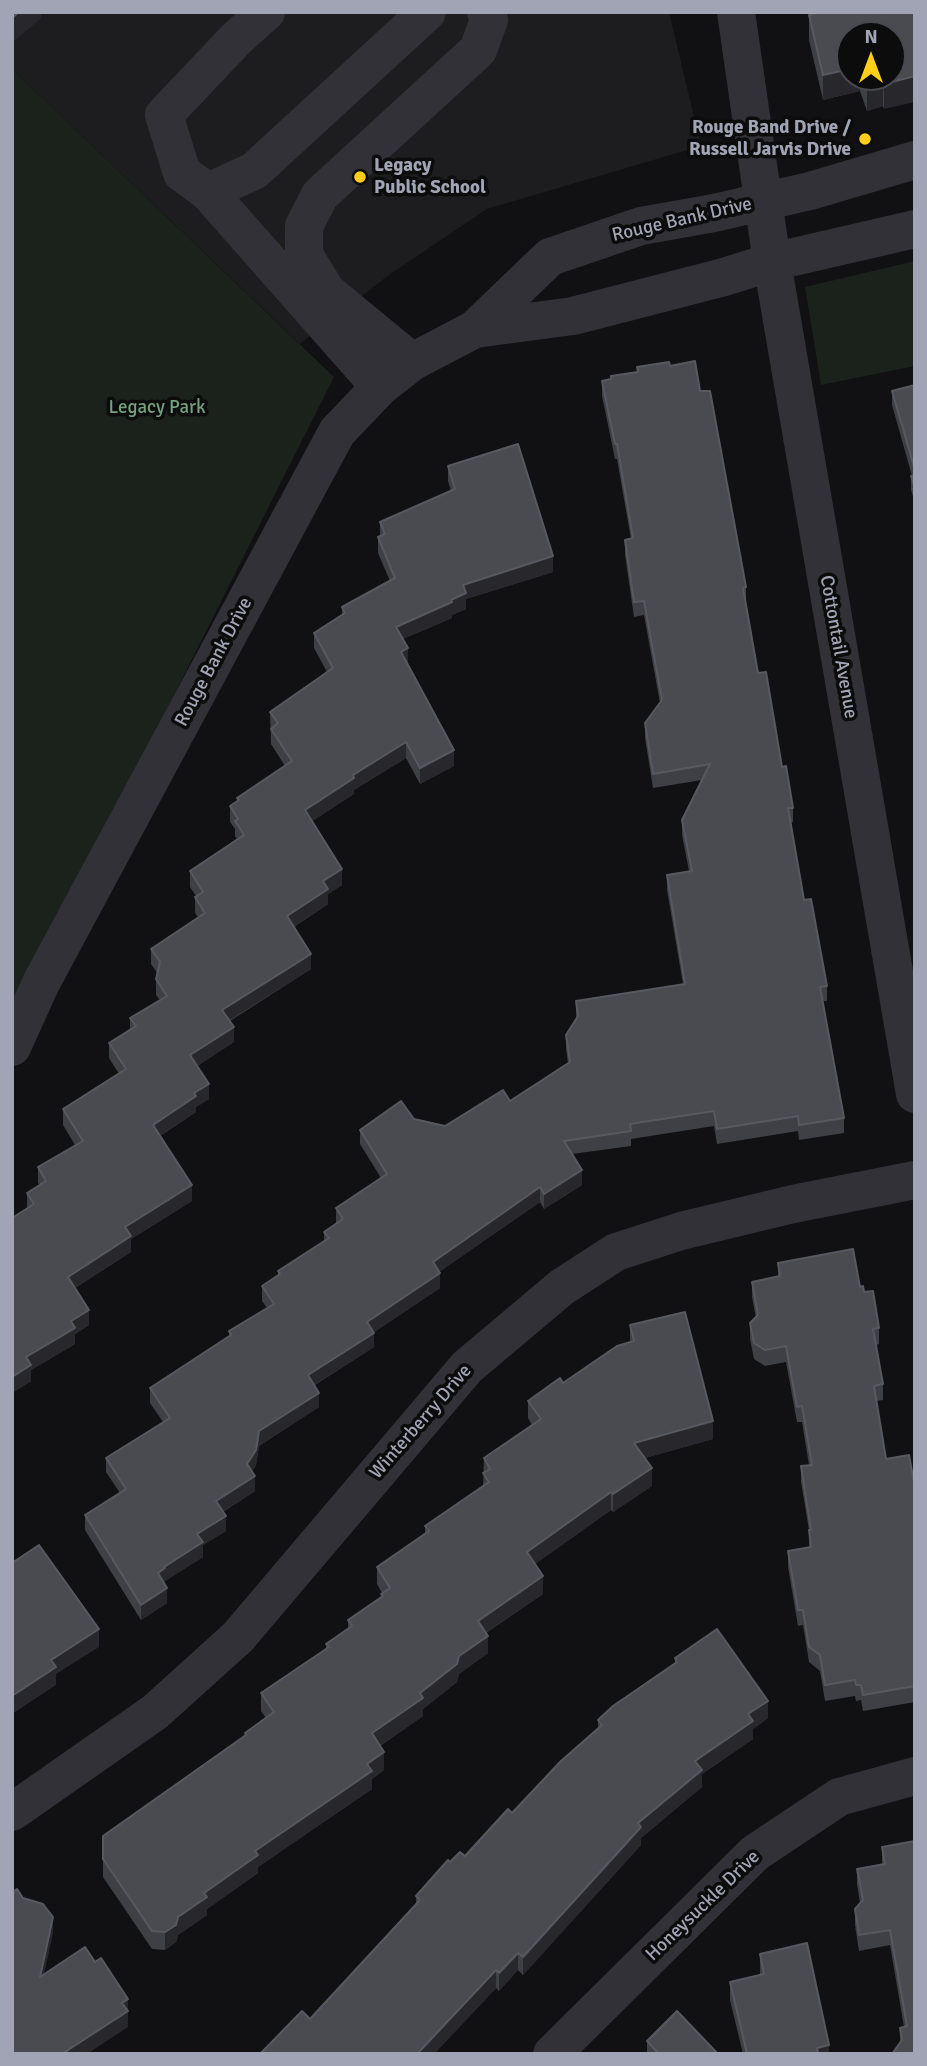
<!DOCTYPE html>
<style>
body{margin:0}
#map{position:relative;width:927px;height:2066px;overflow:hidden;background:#111012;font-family:Signika,sans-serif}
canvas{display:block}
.frame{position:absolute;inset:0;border:14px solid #a1a4b4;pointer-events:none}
.north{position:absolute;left:836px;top:21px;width:70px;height:70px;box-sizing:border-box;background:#0c0c0d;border:2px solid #484950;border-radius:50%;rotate:0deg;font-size:19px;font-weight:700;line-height:28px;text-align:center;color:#a1a4b4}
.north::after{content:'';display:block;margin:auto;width:24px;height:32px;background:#ffcf1c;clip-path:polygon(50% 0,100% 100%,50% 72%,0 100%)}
</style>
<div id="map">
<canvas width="927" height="2066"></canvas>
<div class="frame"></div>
<div class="north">N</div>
</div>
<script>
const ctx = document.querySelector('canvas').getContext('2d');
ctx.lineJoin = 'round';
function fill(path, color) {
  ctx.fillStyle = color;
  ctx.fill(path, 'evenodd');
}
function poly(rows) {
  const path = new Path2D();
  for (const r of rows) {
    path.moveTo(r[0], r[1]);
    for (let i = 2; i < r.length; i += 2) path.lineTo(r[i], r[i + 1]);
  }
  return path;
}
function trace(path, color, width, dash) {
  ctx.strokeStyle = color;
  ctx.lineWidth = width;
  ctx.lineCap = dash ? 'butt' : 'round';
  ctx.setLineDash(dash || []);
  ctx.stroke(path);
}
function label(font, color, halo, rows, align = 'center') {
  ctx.font = font + ' Signika,sans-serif';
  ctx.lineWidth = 7;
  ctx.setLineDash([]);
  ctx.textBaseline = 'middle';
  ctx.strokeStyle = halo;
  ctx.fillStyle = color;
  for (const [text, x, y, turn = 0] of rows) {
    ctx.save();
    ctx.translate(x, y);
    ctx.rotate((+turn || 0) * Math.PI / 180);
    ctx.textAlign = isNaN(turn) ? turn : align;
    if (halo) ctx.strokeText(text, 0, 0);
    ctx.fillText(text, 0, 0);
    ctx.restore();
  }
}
fill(poly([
 [12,12,669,12,701,146,487,209,389,275,300,344,12,69]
]), '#1d1c1f');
fill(poly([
 [12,69,334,377,12,1017],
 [915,261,915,366,821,385,805,287]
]), '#1b221c');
trace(poly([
 [266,12,236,39,164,115,182,173,208,192,254,171,427,12],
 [736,12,772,262,915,1094],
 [208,192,380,387],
 [475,329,573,316,724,277,772,262,915,229],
 [412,362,327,292,304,255,304,226,320,195,478,50,489,20,486,12],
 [12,1047,41,983,337,432,380,387,412,362,475,329,550,257,641,226,714,213,810,191,915,160],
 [12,1812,155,1712,238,1637,467,1367,562,1287,616,1252,681,1231,793,1204,915,1180],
 [552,2054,755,1853,839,1797,915,1776]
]), '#313137', 38);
fill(poly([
 [915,12,884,109,883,106,867,111,860,91,823,100,809,40,809,15],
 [892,35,892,77,850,77],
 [670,366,700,391,746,587,746,602,758,673,793,808,793,822,790,823,804,900,827,986,827,1001,823,1001,844,1118,844,1133,799,1140,798,1131,717,1144,714,1126,631,1139,631,1146,572,1154,582,1185,544,1209,540,1202,439,1272,440,1288,374,1332,374,1347,315,1385,319,1407,259,1446,256,1465,252,1471,255,1491,223,1512,226,1531,203,1545,203,1557,165,1581,164,1584,167,1603,141,1620,85,1530,85,1515,120,1493,106,1472,106,1458,163,1422,150,1403,150,1388,229,1337,229,1331,267,1308,262,1301,262,1286,278,1276,278,1271,324,1241,324,1232,336,1224,336,1208,381,1178,360,1144,360,1130,414,1119,445,1126,510,1101,568,1063,566,1049,566,1035,576,1019,576,1001,683,984,667,890,667,875,689,871,682,835,682,820,702,780,653,788,645,738,645,723,660,703,644,615,634,617,625,555,625,540,631,539,617,459,615,459,602,396,602,381,637,372,637,367],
 [915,385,915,503,911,490,911,476,912,476,892,405,892,391],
 [448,466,553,572,466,599,466,609,452,615,452,618,403,639,407,664,454,766,420,784,406,758,354,790,354,794,312,821,342,885,328,894,328,904,294,927,311,969,230,1021,234,1042,197,1066,209,1099,196,1107,196,1112,160,1136,192,1201,131,1239,131,1252,75,1288,89,1325,75,1334,75,1344,31,1370,31,1381,12,1393,12,1218,27,1209,27,1193,40,1185,38,1183,38,1167,75,1145,63,1125,63,1109,119,1074,109,1058,109,1043,130,1029,130,1018,160,1000,156,995,156,979,158,974,151,964,151,949,198,917,195,913,195,897,196,896,190,887,190,871,237,839,235,836,235,829,230,822,230,806,237,801,237,798,285,766,271,744,270,712,327,672,314,648,314,633,342,615,342,607,390,581,378,553,378,537,380,536,380,522,451,491,448,481],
 [778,1263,860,1287,864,1292,879,1328,879,1344,876,1345,883,1384,883,1400,876,1401,886,1459,915,1488,915,1702,863,1711,861,1700,856,1701,855,1696,825,1701,820,1671,809,1662,803,1625,798,1626,788,1567,788,1551,809,1548,809,1530,801,1482,801,1466,809,1465,802,1422,797,1422,786,1362,765,1366,754,1359,750,1339,750,1323,756,1318,752,1297,752,1282,778,1277],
 [630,1325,713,1439,645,1458,652,1486,613,1512,611,1510,535,1564,543,1594,486,1633,488,1653,459,1674,457,1682,423,1709,423,1716,380,1746,384,1770,372,1779,372,1789,258,1867,258,1873,207,1909,207,1915,178,1935,176,1942,165,1950,152,1949,103,1877,103,1836,245,1736,245,1733,266,1718,261,1711,261,1693,326,1649,326,1644,348,1630,348,1620,381,1597,382,1593,377,1584,377,1567,425,1534,425,1526,483,1486,484,1458,532,1425,528,1418,528,1401,563,1383,630,1342],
 [675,1658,768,1718,753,1729,753,1739,702,1774,702,1787,641,1838,641,1845,523,1975,518,1970,499,1991,496,1988,434,2054,260,2054,310,2019,416,1904,416,1896,450,1862,465,1856,512,1813,598,1729,598,1720,675,1664],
 [882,1847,915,2054,900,2043,900,2028,904,2027,890,1945,859,1951,855,1925,855,1909,860,1903,857,1884,857,1869,882,1864],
 [760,1954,829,2054,743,2054,730,2000,730,1982,760,1975],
 [647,2041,718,2054,647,2054]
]), '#3f4045');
fill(poly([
 [19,12,41,12,41,18,12,43,12,18],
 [850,69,850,77,860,77,860,91,823,100,823,75],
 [915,76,915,102,884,109,884,84],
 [883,81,883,106,867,111,867,86],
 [553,556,553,572,466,599,466,609,452,615,452,618,396,642,396,627,451,600,463,585],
 [408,648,408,663,401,667,401,652],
 [406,742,406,758,354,790,354,794,305,826,305,810,353,775],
 [454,750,454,766,420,784,420,768],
 [342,869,342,885,328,894,328,904,287,931,287,916,323,881],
 [311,954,311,969,222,1025,222,1010],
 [234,1027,234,1042,190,1071,190,1055],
 [209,1084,209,1099,196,1107,196,1112,153,1140,153,1125,194,1093],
 [582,1170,582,1185,544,1209,544,1194],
 [192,1185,192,1201,131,1239,131,1252,68,1292,68,1277,125,1227],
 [540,1187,540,1202,433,1276,433,1262],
 [440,1273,440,1288,367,1337,367,1322],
 [89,1310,89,1325,75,1334,75,1344,31,1370,31,1381,12,1393,12,1377,26,1357,71,1321],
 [374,1333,374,1347,308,1389,308,1375],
 [319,1393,319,1407,259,1446,256,1465,247,1479,247,1464,259,1431],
 [713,1421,713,1439,634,1461,634,1443],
 [652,1468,652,1486,613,1512,613,1494],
 [255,1476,255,1491,216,1516,216,1501],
 [611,1492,611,1510,527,1570,527,1552],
 [226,1516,226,1531,203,1545,203,1557,165,1581,165,1583,158,1588,158,1573,197,1534],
 [543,1576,543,1594,478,1638,478,1621],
 [167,1588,167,1603,141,1620,141,1605],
 [99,1629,99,1647,56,1674,56,1685,12,1714,12,1696,51,1660],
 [488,1636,488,1653,459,1674,457,1682,423,1709,423,1716,372,1751,372,1733,420,1693,459,1656],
 [768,1701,768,1718,753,1729,753,1739,702,1774,702,1787,641,1838,641,1845,523,1975,523,1957,638,1823,695,1761,748,1714],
 [384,1752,384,1770,372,1779,372,1789,258,1867,258,1873,207,1909,207,1915,178,1935,176,1942,165,1950,165,1932,178,1917,204,1893,255,1851],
 [53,1917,53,1933,40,1993,40,1977],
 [518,1953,518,1970,499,1991,499,1973],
 [496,1970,496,1988,434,2054,417,2054],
 [128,1999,128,2027,87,2054,65,2054,65,2052],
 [829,2045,829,2054,817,2054,817,2048]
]), '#28282c');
const building = poly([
 [12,12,19,12,12,18,12,12],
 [821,12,915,12,915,76,884,84,883,81,867,86,864,77,892,77,892,35,850,35,850,69,823,75,809,15,821,12],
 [695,361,700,391,710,391,746,587,743,588,758,673,766,672,782,767,786,766,793,808,788,808,804,900,811,899,827,986,820,987,844,1118,799,1125,798,1116,717,1129,714,1111,630,1124,631,1131,564,1141,582,1170,544,1194,540,1187,433,1262,440,1273,367,1322,374,1333,308,1375,319,1393,259,1431,256,1450,247,1464,255,1476,216,1501,226,1516,197,1534,203,1542,164,1567,165,1568,158,1573,167,1588,141,1605,85,1515,126,1489,106,1458,170,1418,150,1388,231,1335,229,1331,274,1304,262,1286,280,1274,278,1271,329,1238,324,1232,343,1219,336,1208,387,1174,360,1130,401,1101,414,1119,445,1126,503,1090,510,1101,570,1062,566,1035,578,1016,576,1001,685,984,667,875,692,871,682,820,710,764,653,774,645,723,662,700,644,601,634,602,625,540,633,538,617,444,615,444,602,381,611,379,611,376,638,372,637,367,669,362,670,366,695,361],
 [915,385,915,470,892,391,915,385],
 [518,444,553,556,463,585,466,593,451,600,452,602,396,627,408,648,401,652,454,750,420,768,406,742,353,775,354,778,305,810,342,869,323,881,328,889,287,916,311,954,222,1010,234,1027,190,1055,209,1084,194,1093,196,1096,153,1125,192,1185,125,1227,131,1236,68,1277,89,1310,71,1321,75,1328,26,1357,31,1365,12,1377,12,1218,34,1204,27,1193,46,1181,38,1167,83,1141,63,1109,126,1069,109,1043,136,1026,130,1018,167,996,156,979,160,962,151,949,205,913,195,897,203,892,190,871,244,835,235,821,238,819,230,806,239,800,237,798,292,761,271,729,278,723,270,712,333,668,314,633,345,613,342,607,395,578,378,537,385,534,380,522,455,489,448,466,518,444],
 [915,475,915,488,911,476,915,475],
 [853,1249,860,1287,863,1286,864,1292,873,1291,879,1328,873,1329,883,1384,874,1386,886,1459,909,1455,915,1488,915,1686,863,1695,861,1685,856,1685,855,1680,825,1685,820,1655,809,1647,803,1610,798,1610,788,1551,811,1547,809,1530,811,1530,801,1466,812,1465,802,1406,797,1407,786,1346,765,1350,754,1343,750,1323,758,1315,752,1282,780,1276,778,1263,853,1249],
 [685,1312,713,1421,634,1443,652,1468,613,1494,611,1492,527,1552,543,1576,478,1621,488,1636,459,1656,457,1664,420,1693,423,1698,372,1733,384,1752,367,1764,372,1771,255,1851,258,1855,204,1893,207,1897,178,1917,176,1925,165,1932,152,1931,103,1859,103,1836,246,1735,245,1733,274,1712,261,1693,329,1647,326,1644,352,1626,348,1620,383,1596,381,1594,390,1588,377,1567,429,1531,425,1526,489,1482,483,1473,490,1469,484,1458,541,1419,528,1401,560,1378,563,1383,617,1346,634,1341,630,1325,685,1312],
 [39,1545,99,1629,51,1660,56,1667,12,1696,12,1563,39,1545],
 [717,1629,768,1701,748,1714,753,1721,695,1761,702,1770,638,1823,641,1827,523,1957,518,1953,499,1973,496,1970,417,2054,260,2054,302,2011,310,2019,420,1900,416,1896,448,1860,450,1862,460,1852,465,1856,508,1809,512,1813,561,1761,602,1725,598,1720,613,1706,677,1662,675,1658,717,1629],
 [915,1841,915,2054,892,2054,902,2040,900,2028,907,2026,890,1930,859,1935,855,1909,863,1900,857,1869,885,1864,882,1847,915,1841],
 [17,1889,23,1898,43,1904,53,1917,40,1977,85,1947,95,1962,101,1958,128,1999,122,2003,128,2011,65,2052,72,2054,12,2054,12,1892,17,1889],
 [807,1943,829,2045,817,2048,818,2054,747,2054,730,1982,764,1974,760,1954,807,1943],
 [677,2011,718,2054,659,2054,647,2041,677,2011]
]);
fill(building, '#4a4a51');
trace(building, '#585861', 2);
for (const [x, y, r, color] of [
 [865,139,7,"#ffcf1c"],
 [360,177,7,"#ffcf1c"]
]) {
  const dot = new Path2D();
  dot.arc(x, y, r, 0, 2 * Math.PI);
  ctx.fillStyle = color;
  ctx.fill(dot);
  trace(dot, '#0c0c0d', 2.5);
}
label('bold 19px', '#a1a4b4', '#0c0c0d', [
 ["Rouge Band Drive /",851,128],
 ["Russell Jarvis Drive",851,150],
 ["Legacy",374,166,"left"],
 ["Public School",374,188,"left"]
], 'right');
label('19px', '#a1a4b4', '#0c0c0d', [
 ["Rouge Bank Drive",682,220,-13],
 ["Cottontail Avenue",838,647,80],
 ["Rouge Bank Drive",214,662,-62],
 ["Winterberry Drive",421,1422,-49],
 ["Honeysuckle Drive",703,1906,-44]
]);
label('19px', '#76a17e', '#0c0c0d', [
 ["Legacy Park",157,408]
]);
</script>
